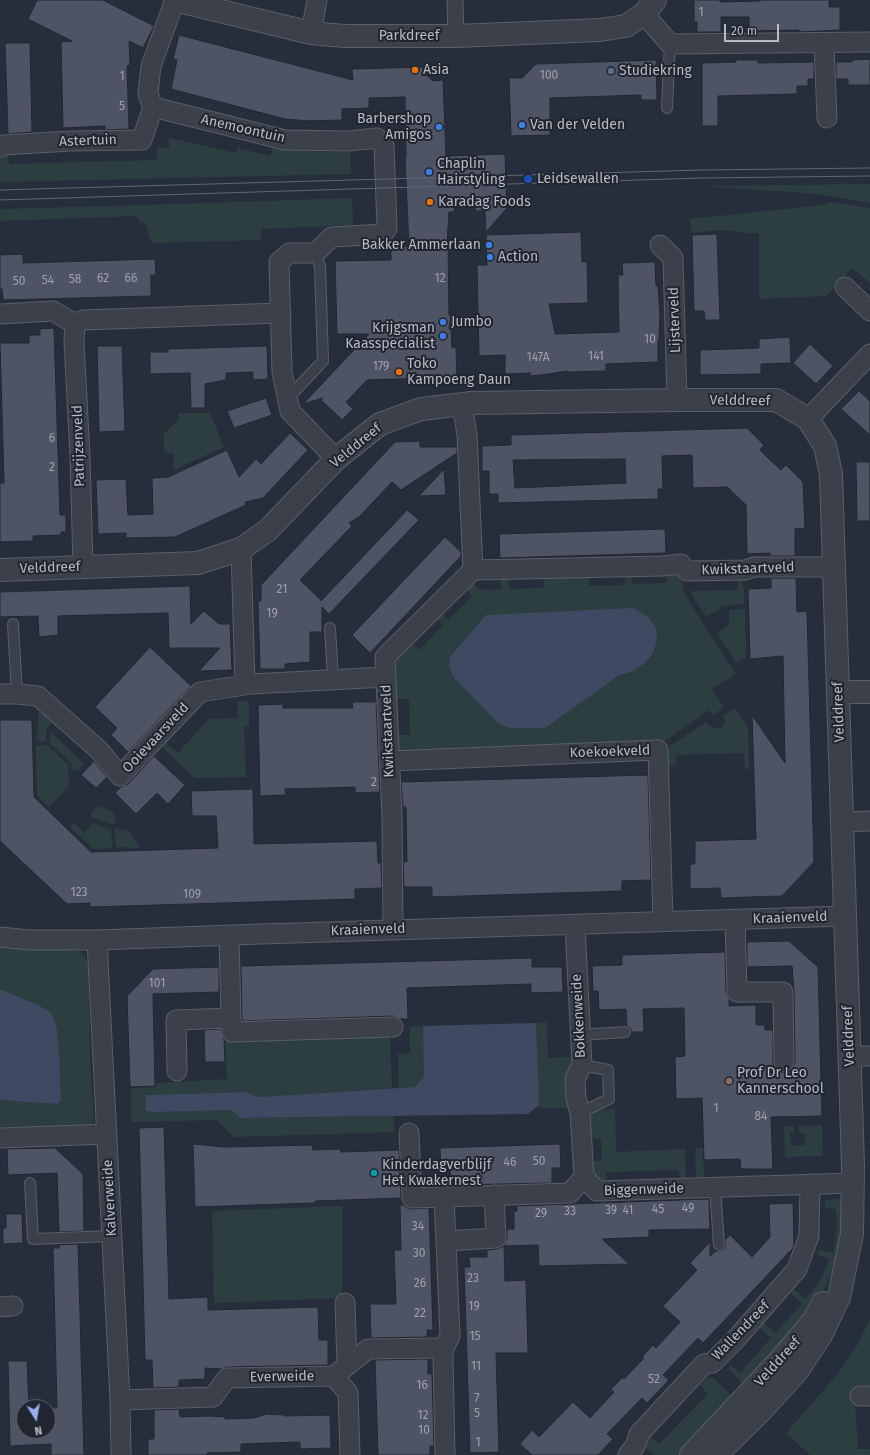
<!DOCTYPE html>
<style>
body{margin:0}
#map{position:relative;width:870px;height:1455px;overflow:hidden;background:#272e3b;font-family:"Fira Sans",sans-serif}
canvas{display:block}
.north{position:absolute;left:16px;top:1399px;width:40px;height:40px;box-sizing:border-box;background:#202530;border:1px solid #5c616c;border-radius:50%;rotate:169deg;font-size:11px;font-weight:700;line-height:16px;text-align:center;color:#b7bbc6}
.north::after{content:'';display:block;margin:auto;width:14px;height:18px;background:#97afeb;clip-path:polygon(50% 0,100% 100%,50% 72%,0 100%)}
.scale{position:absolute;left:724px;top:24px;width:55px;height:18px;box-sizing:border-box;border:2px solid #b7bbc6;border-top:0;padding-left:5px;font-size:12px;line-height:14px;white-space:nowrap;color:#b7bbc6;-webkit-text-stroke:3px #202530;paint-order:stroke}
</style>
<div id="map">
<canvas width="870" height="1455"></canvas>
<div class="north">N</div>
<div class="scale">20 m</div>
</div>
<script>
const ctx = document.querySelector('canvas').getContext('2d');
ctx.lineJoin = 'round';
function fill(path, color) {
  ctx.fillStyle = color;
  ctx.fill(path, 'evenodd');
}
function poly(rows) {
  const path = new Path2D();
  for (const r of rows) {
    path.moveTo(r[0], r[1]);
    for (let i = 2; i < r.length; i += 2) path.lineTo(r[i], r[i + 1]);
  }
  return path;
}
function trace(path, color, width, dash) {
  ctx.strokeStyle = color;
  ctx.lineWidth = width;
  ctx.lineCap = dash ? 'butt' : 'round';
  ctx.setLineDash(dash || []);
  ctx.stroke(path);
}
function label(font, color, halo, rows, align = 'center') {
  ctx.font = font + ' "Fira Sans",sans-serif';
  ctx.lineWidth = 4;
  ctx.setLineDash([]);
  ctx.textBaseline = 'middle';
  ctx.strokeStyle = halo;
  ctx.fillStyle = color;
  for (const [text, x, y, turn = 0] of rows) {
    ctx.save();
    ctx.translate(x, y);
    ctx.rotate((+turn || 0) * Math.PI / 180);
    ctx.textAlign = isNaN(turn) ? turn : align;
    if (halo) ctx.strokeText(text, 0, 0);
    ctx.fillText(text, 0, 0);
    ctx.restore();
  }
}
fill(poly([
 [169,138,236,153,238,148,270,156,273,145,296,151,350,152,351,174,0,182,0,153,8,153,9,164,157,160,157,148,169,148],
 [870,184,870,203,818,194,703,186],
 [352,198,353,225,261,229,261,240,155,243,151,242,145,222,140,222,136,216,0,221,0,209,177,204],
 [830,202,870,208,870,283,852,268,826,296,759,299,759,234,721,230,691,233,690,219,823,205],
 [178,413,210,413,224,447,174,470,173,453,164,453,164,434,178,420],
 [667,571,673,572,680,577,685,595,736,674,712,689,724,707,713,715,709,710,659,745,403,752,399,749,397,735,410,735,409,699,396,699,396,665,397,658,411,643,419,650,443,625,435,617,440,612,448,620,472,596,464,587,470,581,479,590,501,589,501,577,508,576,509,589,544,588,544,575,589,573,589,586,625,585,625,572,631,572,632,584,667,583],
 [633,608,640,613,631,672,498,723,453,677,449,666,450,657,462,645],
 [738,579,743,580,745,604,721,606,721,608,706,617,691,593,692,591,738,590],
 [745,609,746,657,736,663,717,633,729,625,729,610],
 [237,701,249,701,249,726,244,727,246,777,195,778,161,746,164,742,178,753,209,719,238,718],
 [39,702,55,719,46,730,46,741,37,741],
 [735,708,748,727,749,769,745,769,744,753,676,755,676,765,668,766,667,752,671,745,706,722,711,727,716,728,722,727,725,721,722,716],
 [50,731,84,764,80,769,72,771,71,763,50,743],
 [47,745,68,765,69,786,49,807,37,795,36,746],
 [98,806,111,811,115,816,116,823,111,824,94,818,90,814],
 [74,823,84,833,92,823,111,829,112,848,93,849,70,827],
 [114,828,129,831,140,848,116,847],
 [0,944,48,949,79,951,85,956,89,967,90,1056,94,1120,93,1123,80,1126,0,1127,0,1100,57,1104,61,1101,57,1029,50,1012,40,1006,0,989],
 [547,1022,548,1058,573,1057,570,1108,539,1108,538,1098,536,1023],
 [423,1026,425,1077,415,1087,399,1088,398,1054,410,1053,410,1027],
 [390,1036,392,1088,257,1097,247,1092,146,1095,146,1111,157,1112,232,1110,240,1118,393,1116,395,1132,234,1137,217,1120,131,1122,131,1088,156,1087,157,1083,227,1079,225,1040],
 [615,1109,616,1152,685,1149,686,1181,680,1181,679,1170,606,1172,606,1183,601,1184,591,1173,591,1161,602,1161,601,1139,590,1139,589,1115,594,1111],
 [822,1125,823,1156,785,1157,784,1126,794,1126,794,1133,790,1133,791,1146,805,1145,805,1133,799,1133,799,1126],
 [703,1148,704,1181,696,1181,695,1149],
 [842,1199,843,1223,837,1264,812,1312,746,1387,728,1368,731,1365,740,1373,771,1338,758,1326,762,1322,775,1333,802,1304,790,1292,793,1289,806,1299,820,1281,829,1259,817,1255,819,1250,833,1253,837,1231,836,1209,825,1208,825,1200],
 [342,1206,342,1298,214,1303,212,1211],
 [870,1318,870,1385,854,1386,858,1449,870,1449,870,1455,810,1455,786,1433,837,1375,858,1344],
 [707,1378,713,1378,734,1398,683,1455,654,1455,645,1447,644,1443,650,1436,659,1444,708,1394,700,1385]
]), '#2d3e40');
fill(poly([
 [633,608,648,617,656,628,657,641,652,655,642,665,631,672,618,676,545,728,510,728,498,723,453,677,449,666,450,657,486,615],
 [0,989,40,1006,50,1012,53,1017,57,1029,59,1054,61,1101,57,1104,0,1100],
 [536,1023,539,1105,528,1114,240,1118,231,1110,157,1112,146,1111,146,1095,247,1092,257,1097,415,1087,424,1077,423,1026]
]), '#3f4a62');
const building = poly([
 [37,0,103,0,154,26,143,48,129,41,130,65,127,66,129,129,105,130,105,126,63,128,61,42,72,41,28,19,37,0],
 [694,0,720,0,720,2,760,1,760,0,829,0,829,7,840,7,840,30,799,32,799,30,749,31,749,17,721,17,721,32,697,32,697,22,694,22,694,0],
 [179,35,353,80,352,69,423,67,424,73,433,81,443,80,446,156,505,154,507,208,486,232,485,211,475,211,475,202,455,202,454,212,449,212,447,244,448,244,449,315,451,315,449,329,451,329,452,348,456,347,457,377,367,380,346,402,353,409,342,420,321,400,323,398,303,404,369,334,337,334,335,261,391,260,391,247,409,246,405,159,406,158,405,97,369,98,369,108,342,109,342,120,309,121,285,119,171,89,177,60,173,59,179,35],
 [5,43,30,43,32,132,8,134,5,43],
 [870,59,870,85,848,85,848,79,836,79,836,62,852,62,852,60,870,59],
 [656,60,657,100,641,100,641,95,550,98,550,135,511,136,509,78,522,78,536,64,656,60],
 [736,60,758,60,758,63,814,62,814,79,808,79,808,86,797,86,797,94,718,96,718,126,702,126,702,63,736,62,736,60],
 [581,232,582,262,587,262,588,303,549,304,555,334,619,332,618,275,623,275,622,263,655,262,656,286,658,286,660,316,659,339,658,339,658,362,606,364,606,371,567,372,567,371,549,374,529,376,531,373,505,374,505,355,479,356,477,265,487,265,486,235,581,232],
 [717,234,720,320,705,320,704,311,694,311,692,235,717,234],
 [23,254,23,263,155,259,156,275,151,275,151,296,3,300,2,289,0,289,0,255,23,254],
 [54,328,60,515,66,515,66,532,61,532,61,535,33,536,33,541,0,542,0,483,4,483,0,343,29,343,29,335,40,335,40,329,54,328],
 [790,337,791,363,761,364,761,374,700,375,700,350,759,348,759,339,790,337],
 [810,344,833,366,816,384,793,363,810,344],
 [97,346,122,346,125,431,99,432,97,346],
 [267,346,268,379,253,380,253,372,226,373,226,380,205,384,205,408,191,408,190,373,150,374,150,352,168,352,168,349,267,346],
 [859,391,870,401,870,435,841,409,859,391],
 [266,398,272,415,234,428,227,411,266,398],
 [747,428,764,445,760,450,770,460,781,470,786,465,803,482,805,528,795,529,795,556,770,556,770,553,747,554,746,505,727,487,693,488,692,455,662,456,663,489,658,489,658,499,498,503,498,494,489,494,489,471,482,471,482,446,511,445,511,435,747,428],
 [625,459,626,483,515,488,513,460,625,459],
 [290,433,308,450,263,498,245,502,246,505,175,537,126,538,126,533,98,534,96,480,126,479,128,515,153,514,152,478,168,477,227,450,239,477,256,459,261,464,290,433],
 [420,441,420,447,457,447,457,453,401,490,392,482,360,516,349,523,352,526,300,580,321,600,321,601,407,510,419,520,329,614,322,607,322,632,310,632,310,662,285,664,285,669,260,669,258,601,261,601,261,585,395,442,420,441],
 [856,462,870,462,870,521,857,521,856,462],
 [444,469,446,495,419,496,444,469],
 [665,529,666,553,500,558,499,534,665,529],
 [445,537,461,552,461,556,370,653,352,635,445,537],
 [771,578,796,578,797,612,807,611,814,862,782,896,721,898,720,888,690,889,690,864,695,864,695,841,756,839,752,715,785,763,783,656,750,659,748,589,771,588,771,578],
 [190,586,191,624,204,611,219,624,230,624,232,670,199,671,220,648,169,648,168,613,58,616,58,635,39,637,38,616,0,617,0,592,190,586],
 [150,647,191,686,128,752,111,735,117,728,95,707,150,647],
 [352,702,376,702,380,792,355,793,355,787,328,788,285,789,286,795,260,796,258,705,283,704,283,708,353,708,352,702],
 [0,720,32,720,34,797,91,852,218,848,216,816,192,816,191,791,253,789,254,844,377,841,378,863,381,863,382,888,355,889,355,899,90,907,90,903,67,904,0,841,0,720],
 [154,756,185,785,168,804,157,793,136,814,115,793,121,787,128,784,154,756],
 [94,761,107,777,96,788,81,775,94,761],
 [648,775,651,880,622,881,622,891,592,892,432,897,432,887,404,887,403,862,407,862,406,807,403,807,401,782,648,775],
 [789,941,818,967,822,1116,771,1117,773,1169,741,1169,740,1159,704,1160,702,1098,676,1099,675,1057,685,1056,684,1008,643,1009,644,1032,631,1032,631,1029,627,1026,626,1009,599,1010,598,991,593,991,592,966,622,965,622,955,725,952,726,992,729,999,729,1006,756,1005,756,1025,765,1025,765,1030,773,1030,773,1063,774,1067,778,1071,785,1073,789,1072,793,1068,795,1062,794,992,792,966,747,967,747,942,789,941],
 [532,958,532,967,562,967,563,992,531,993,531,984,407,988,408,1019,400,1019,393,1016,242,1021,241,966,532,958],
 [219,967,219,992,153,994,155,1086,130,1087,127,996,153,969,219,967],
 [221,1029,224,1039,225,1062,205,1062,204,1030,221,1029],
 [164,1127,169,1299,208,1297,208,1310,318,1307,319,1340,328,1340,328,1365,227,1367,221,1369,205,1368,205,1379,179,1380,179,1387,153,1388,152,1360,145,1360,139,1128,164,1127],
 [193,1144,224,1147,312,1145,313,1150,340,1149,341,1152,399,1150,401,1198,315,1201,315,1203,195,1207,193,1144],
 [560,1144,561,1168,552,1168,552,1183,451,1185,450,1171,441,1172,440,1148,560,1144],
 [55,1148,83,1174,84,1231,59,1232,57,1173,8,1175,7,1149,55,1148],
 [709,1199,710,1229,649,1230,649,1237,602,1239,629,1264,539,1266,538,1245,504,1246,507,1238,507,1229,514,1229,514,1211,517,1211,517,1206,709,1199],
 [793,1203,794,1245,793,1248,703,1343,698,1338,663,1375,669,1380,647,1403,642,1398,607,1434,613,1439,598,1455,532,1455,520,1444,532,1430,539,1437,573,1402,590,1418,614,1392,611,1389,623,1377,624,1379,644,1358,642,1357,653,1345,656,1348,680,1322,663,1306,697,1270,690,1263,710,1242,710,1256,716,1251,719,1251,723,1250,725,1247,725,1240,730,1235,752,1257,770,1237,769,1204,793,1203],
 [400,1205,403,1205,407,1208,412,1209,429,1208,433,1330,427,1330,427,1337,371,1338,370,1304,396,1304,394,1250,401,1250,400,1205],
 [6,1214,22,1214,23,1243,3,1244,3,1228,6,1228,6,1214],
 [78,1244,84,1455,51,1455,51,1444,10,1446,8,1361,27,1361,29,1407,24,1407,24,1431,48,1431,48,1408,57,1408,53,1248,59,1248,59,1245,78,1244],
 [504,1246,505,1281,526,1280,528,1353,496,1353,499,1452,470,1453,464,1267,470,1267,469,1257,487,1257,487,1250,497,1249,504,1246],
 [428,1359,428,1374,432,1374,434,1446,430,1446,430,1455,378,1455,375,1360,428,1359],
 [179,1409,180,1417,209,1416,225,1417,225,1419,254,1418,267,1414,284,1415,285,1416,330,1415,331,1448,300,1449,300,1442,241,1444,241,1452,207,1453,207,1455,148,1455,148,1439,154,1439,154,1410,179,1409]
]);
fill(building, '#4e5463');
trace(building, '#222732', 1);
const service = poly([
 [667,108,670,44],
 [287,399,323,361,320,266,315,253],
 [13,624,17,694],
 [330,628,333,679],
 [580,1035,625,1032],
 [580,1113,609,1099,608,1070,582,1065],
 [30,1183,33,1239,112,1236],
 [715,1187,719,1245]
]);
const pedestrian = poly([
 [455,0,456,36]
]);
const minor = poly([
 [644,14,670,44,870,42],
 [311,33,317,0],
 [824,43,827,118],
 [153,107,285,140,348,141,377,138,384,146,387,228,383,234,332,237,315,253,289,253,279,262,282,372,290,411,336,459],
 [153,107,148,94,151,66,175,0],
 [0,147,3,145,71,141,142,140,153,107],
 [660,245,673,258,677,400],
 [845,287,870,311],
 [0,314,53,311,75,324],
 [75,324,74,342,80,456,83,567],
 [75,324,82,320,281,313],
 [808,419,870,354],
 [241,549,245,684],
 [473,570,663,566,681,564,687,571,745,570,754,567,834,567],
 [0,694,17,694,38,696,100,751,120,776,200,692,251,684,386,677],
 [390,761,658,750,663,921],
 [842,822,870,821],
 [735,920,737,992,783,992,784,1062],
 [575,925,582,1065,575,1079,576,1098,580,1113,584,1177],
 [393,929,392,817,385,657,473,570,467,435,462,403],
 [229,936,231,1018,232,1032,393,1027],
 [0,937,28,940,97,940,261,934,845,916],
 [97,940,120,1400,121,1455],
 [850,1056,870,1056],
 [177,1071,176,1020,231,1018],
 [409,1133,412,1198,570,1193,584,1177],
 [0,1138,107,1134],
 [584,1177,597,1191,854,1183],
 [444,1196,450,1336,444,1348,443,1356,445,1455],
 [446,1241,496,1238,494,1195],
 [345,1303,347,1366],
 [0,1307,13,1306],
 [334,1376,348,1393,350,1455],
 [860,1396,870,1396],
 [120,1400,213,1397,227,1378,334,1376,368,1349,444,1348],
 [628,1455,635,1446,639,1434,704,1364,712,1363,736,1339,797,1269,809,1236,810,1184]
]);
const tertiary = poly([
 [175,0,311,33,344,36,456,36,600,30,626,26,644,14,655,0],
 [0,570,198,563,241,549,268,530,336,459,380,424,421,409,472,403,677,400,776,400,808,419,825,446,831,474,853,1166,852,1234,839,1297,821,1335,798,1370,760,1412,716,1455],
 [839,692,870,692],
 [691,1455,781,1359,814,1320,823,1303]
]);
trace(service, '#595e69', 12);
trace(pedestrian, '#595e69', 17);
trace(minor, '#595e69', 21);
trace(tertiary, '#595e69', 24);
trace(service, '#3b404b', 10);
trace(pedestrian, '#3b404b', 15);
trace(minor, '#3b404b', 19);
trace(tertiary, '#3b404b', 22);
trace(poly([
 [0,190,702,170,870,168],
 [0,200,702,178,870,176]
]), '#5f6674', 1);
for (const [x, y, r, color] of [
 [415,70,4,"#e8710a"],
 [611,71,4,"#5c6f8a"],
 [522,125,4,"#3f7fe0"],
 [439,127,4,"#3f7fe0"],
 [429,172,4,"#3f7fe0"],
 [528,179,5,"#1a4fb4"],
 [430,202,4,"#e8710a"],
 [489,245,4,"#3f7fe0"],
 [490,257,4,"#3f7fe0"],
 [443,322,4,"#3f7fe0"],
 [443,336,4,"#3f7fe0"],
 [399,372,4,"#e8710a"],
 [729,1081,4,"#8d6e63"],
 [374,1173,4,"#0f9aa8"]
]) {
  const dot = new Path2D();
  dot.arc(x, y, r, 0, 2 * Math.PI);
  ctx.fillStyle = color;
  ctx.fill(dot);
  trace(dot, '#202530', 1.5);
}
label('12px', '#9da1ad', null, [
 ["1",701,13],
 ["100",549,76],
 ["1",122,77],
 ["5",122,107],
 ["62",103,279],
 ["66",131,279],
 ["12",440,279],
 ["58",75,280],
 ["54",48,281],
 ["50",19,282],
 ["10",650,340],
 ["141",596,357],
 ["147A",538,358],
 ["179",381,367],
 ["6",52,439],
 ["2",52,468],
 ["21",282,590],
 ["19",272,614],
 ["2",374,783],
 ["123",79,893],
 ["109",192,895],
 ["101",157,984],
 ["1",716,1109],
 ["84",761,1117],
 ["50",539,1162],
 ["46",510,1163],
 ["49",688,1209],
 ["45",658,1210],
 ["39",611,1211],
 ["41",628,1211],
 ["33",570,1212],
 ["29",541,1214],
 ["34",418,1227],
 ["30",419,1254],
 ["23",473,1279],
 ["26",420,1284],
 ["19",474,1307],
 ["22",420,1314],
 ["15",475,1337],
 ["11",476,1367],
 ["52",654,1380],
 ["16",422,1386],
 ["7",477,1399],
 ["5",477,1414],
 ["12",423,1416],
 ["10",424,1431],
 ["1",478,1443]
]);
label('14px', '#b7bbc6', '#202530', [
 ["Parkdreef",409,36],
 ["Anemoontuin",243,129,13],
 ["Astertuin",88,141,-2],
 ["Lijsterveld",675,320,-92],
 ["Velddreef",740,401,1],
 ["Patrijzenveld",79,446,-92],
 ["Velddreef",356,446,-39],
 ["Velddreef",50,568,-2],
 ["Kwikstaartveld",748,569,-2],
 ["Velddreef",839,712,-92],
 ["Kwikstaartveld",388,731,-92],
 ["Ooievaarsveld",156,738,-47],
 ["Koekoekveld",610,752,-2],
 ["Kraaienveld",790,918,-2],
 ["Kraaienveld",368,930,-2],
 ["Bokkenweide",579,1016,-93],
 ["Velddreef",849,1036,-92],
 ["Biggenweide",644,1190,-2],
 ["Kalverweide",110,1198,-93],
 ["Wallendreef",741,1331,-46],
 ["Velddreef",778,1362,-48],
 ["Everweide",282,1377,-1]
]);
label('14px', '#b7bbc6', '#202530', [
 ["Asia",423,70],
 ["Studiekring",619,71],
 ["Barbershop",431,119,"right"],
 ["Amigos",431,135,"right"],
 ["Van der Velden",530,125],
 ["Chaplin",437,164],
 ["Hairstyling",437,180],
 ["Leidsewallen",537,179],
 ["Karadag Foods",438,202],
 ["Bakker Ammerlaan",481,245,"right"],
 ["Action",498,257],
 ["Jumbo",451,322],
 ["Krijgsman",435,328,"right"],
 ["Kaasspecialist",435,344,"right"],
 ["Toko",407,364],
 ["Kampoeng Daun",407,380],
 ["Prof Dr Leo",737,1073],
 ["Kannerschool",737,1089],
 ["Kinderdagverblijf",382,1165],
 ["Het Kwakernest",382,1181]
], 'left');
</script>
